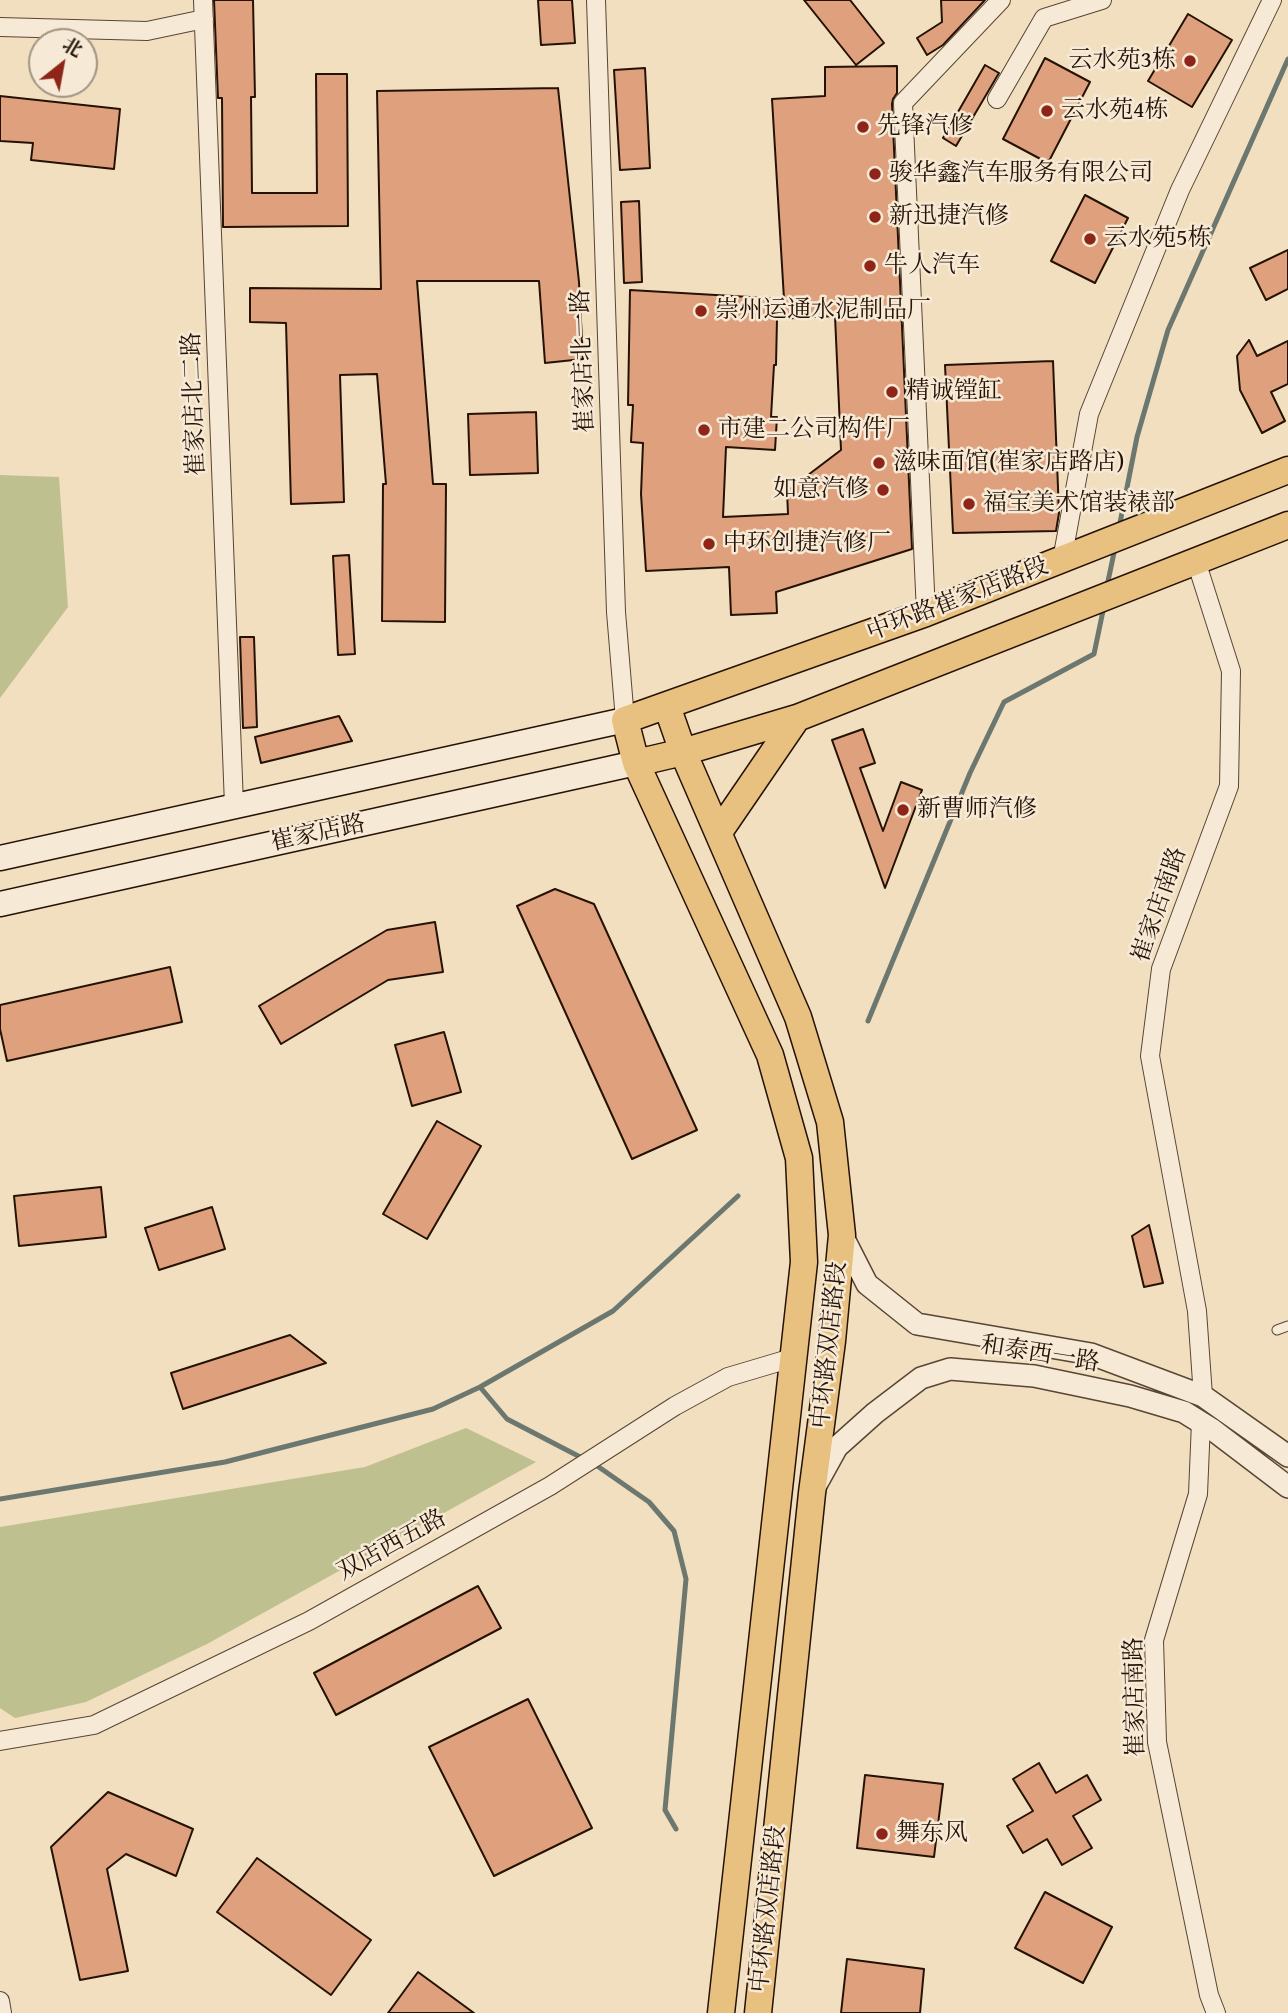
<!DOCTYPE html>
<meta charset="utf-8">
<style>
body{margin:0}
#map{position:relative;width:1288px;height:2013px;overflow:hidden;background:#f1dfc0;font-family:"Gentium Book Plus","Noto Serif SC",serif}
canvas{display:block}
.north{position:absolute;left:28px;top:28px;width:70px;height:70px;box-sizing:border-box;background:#f6ead6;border:2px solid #a29482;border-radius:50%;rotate:31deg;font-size:19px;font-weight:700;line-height:28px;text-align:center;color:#251205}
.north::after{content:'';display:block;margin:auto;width:24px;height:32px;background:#8f2418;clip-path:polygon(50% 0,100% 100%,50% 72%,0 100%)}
</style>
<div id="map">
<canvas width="1288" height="2013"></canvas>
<div class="north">北</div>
</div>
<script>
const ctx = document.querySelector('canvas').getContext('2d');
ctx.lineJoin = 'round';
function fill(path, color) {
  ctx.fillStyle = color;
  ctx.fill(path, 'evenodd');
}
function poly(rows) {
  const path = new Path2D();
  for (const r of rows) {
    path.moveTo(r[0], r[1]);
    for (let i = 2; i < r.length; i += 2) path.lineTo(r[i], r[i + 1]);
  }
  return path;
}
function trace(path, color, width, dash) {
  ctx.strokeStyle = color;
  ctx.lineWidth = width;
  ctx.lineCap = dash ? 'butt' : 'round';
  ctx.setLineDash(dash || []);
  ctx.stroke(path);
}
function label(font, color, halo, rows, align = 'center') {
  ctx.font = font + ' "Gentium Book Plus","Noto Serif SC",serif';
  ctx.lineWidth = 5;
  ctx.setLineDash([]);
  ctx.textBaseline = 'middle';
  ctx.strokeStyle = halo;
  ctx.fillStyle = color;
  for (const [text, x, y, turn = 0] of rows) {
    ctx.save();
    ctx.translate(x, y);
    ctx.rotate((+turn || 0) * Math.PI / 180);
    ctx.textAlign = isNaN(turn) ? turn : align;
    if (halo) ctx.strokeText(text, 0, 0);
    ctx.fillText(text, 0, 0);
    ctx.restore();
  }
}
fill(poly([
 [0,475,59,477,68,607,0,698],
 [466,1428,536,1462,207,1644,86,1702,15,1718,0,1708,0,1527,365,1467]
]), '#bfc08f');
trace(poly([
 [1119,528,1137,437,1168,330,1288,59],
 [1107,586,1115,548],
 [868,1021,970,773,1004,702,1094,654,1104,606],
 [480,1387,507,1419,584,1459],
 [593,1463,649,1502,674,1531,686,1579,665,1810,676,1829],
 [0,1499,225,1462,433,1409,480,1387,613,1311,738,1196]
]), '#6c786f', 5);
const building = poly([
 [214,0,253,0,255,97,251,97,252,193,317,193,316,74,347,74,348,226,223,227,222,98,218,98,214,0],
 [538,0,572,0,575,43,541,45,538,0],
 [804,0,850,0,884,43,856,65,804,0],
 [941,0,985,0,943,45,927,55,917,38,942,22,941,0],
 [1188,14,1232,40,1192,107,1148,81,1188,14],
 [1045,58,1090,82,1048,163,1003,139,1045,58],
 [985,65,999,73,956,146,943,138,985,65],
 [897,66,897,93,893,99,892,104,912,549,776,592,777,613,731,615,729,567,646,571,641,494,643,443,631,442,633,405,628,405,630,290,784,299,772,99,825,96,825,67,897,66],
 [835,316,841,450,787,491,788,514,723,517,726,447,775,450,777,417,771,417,774,365,776,365,777,319,835,316],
 [645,68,650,168,620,170,614,70,645,68],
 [558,88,579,282,583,359,545,363,539,281,417,281,433,484,446,484,445,622,382,621,383,484,386,484,377,374,340,375,344,502,291,504,286,323,250,322,250,288,381,289,377,91,558,88],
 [0,96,120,109,114,169,31,160,33,143,0,141,0,96],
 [1085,195,1128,218,1095,283,1051,261,1085,195],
 [639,201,642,282,624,283,621,202,639,201],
 [1288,250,1288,289,1266,300,1250,268,1288,250],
 [1249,340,1257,356,1288,341,1288,384,1271,392,1285,421,1262,433,1240,390,1237,356,1249,340],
 [1053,361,1059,513,1056,531,953,533,945,365,1053,361],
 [536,412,538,473,470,475,468,414,536,412],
 [349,555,355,654,338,655,333,556,349,555],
 [240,637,254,637,257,727,243,728,240,637],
 [339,716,352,741,261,763,255,737,339,716],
 [863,729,875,763,860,768,883,831,901,782,922,790,885,888,832,740,863,729],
 [555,889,594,904,697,1130,632,1159,517,906,555,889],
 [435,922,443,972,388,980,281,1044,259,1006,387,930,435,922],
 [170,967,182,1022,7,1061,0,1029,0,1005,170,967],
 [444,1032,461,1092,412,1106,395,1045,444,1032],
 [437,1121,481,1146,427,1239,383,1214,437,1121],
 [101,1187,106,1237,19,1246,14,1196,101,1187],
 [212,1207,225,1249,159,1270,145,1228,212,1207],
 [1149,1225,1163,1283,1144,1287,1132,1236,1149,1225],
 [290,1335,326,1363,183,1409,171,1373,290,1335],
 [478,1586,501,1628,336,1715,314,1673,478,1586],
 [528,1699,592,1828,494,1876,429,1747,528,1699],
 [1039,1763,1056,1793,1087,1775,1101,1800,1073,1816,1092,1848,1062,1865,1047,1839,1023,1853,1007,1826,1033,1811,1013,1779,1039,1763],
 [865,1775,943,1784,934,1857,857,1848,865,1775],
 [108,1792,193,1829,176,1876,126,1854,107,1869,128,1971,80,1980,51,1847,108,1792],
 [257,1858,371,1940,331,1995,217,1912,257,1858],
 [1045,1892,1112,1927,1083,1983,1015,1948,1045,1892],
 [847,1959,924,1969,920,2013,841,2013,847,1959],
 [418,1972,474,2013,388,2013,418,1972]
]);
fill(building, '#dfa17d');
trace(building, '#251205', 2);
const service = poly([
 [1277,1330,1288,1326]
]);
const minor = poly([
 [203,0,234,805],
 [596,0,616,612,625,720],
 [0,27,147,31,204,19],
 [997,99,1044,18,1102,0],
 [1062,560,1089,414,1180,190,1272,0],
 [1196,561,1231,671,1229,786,1161,969,1150,1056,1197,1311,1203,1396],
 [926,613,903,103,1001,0],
 [1201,1422,1198,1494,1154,1640,1157,1742,1209,1995,1216,2013],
 [0,1741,94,1725,309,1621,550,1486,675,1406,728,1377,792,1358],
 [0,2001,2,2013]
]);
const tertiary = poly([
 [842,1235,867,1284,917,1324,1091,1354,1203,1396,1288,1456],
 [816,1485,837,1447,875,1413,921,1378,950,1369,1034,1376,1130,1396,1184,1412,1213,1430,1288,1487]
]);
const secondary = poly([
 [0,858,625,720],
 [0,904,636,763]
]);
const primary = poly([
 [667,706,683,752,798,1017,830,1122,842,1235,832,1341,812,1493,758,2013],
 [636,763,683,752,797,718,1288,525],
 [719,832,797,718],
 [721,2013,804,1262,799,1158,770,1055,636,763,625,720,926,613,1288,470]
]);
trace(service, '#584534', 11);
trace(minor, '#584534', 20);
trace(tertiary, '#584534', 24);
trace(secondary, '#251205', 27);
trace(primary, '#251205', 29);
trace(service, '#f6ead6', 9);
trace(minor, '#f6ead6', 18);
trace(tertiary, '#f6ead6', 21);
trace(secondary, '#f6ead6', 24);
trace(primary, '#e8c080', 26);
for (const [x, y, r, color] of [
 [1190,61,7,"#8f2418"],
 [1047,111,7,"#8f2418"],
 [863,127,7,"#8f2418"],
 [875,174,7,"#8f2418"],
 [875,217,7,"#8f2418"],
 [1090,239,7,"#8f2418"],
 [870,266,7,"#8f2418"],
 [701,311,7,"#8f2418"],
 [892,392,7,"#8f2418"],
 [704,430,7,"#8f2418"],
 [879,463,7,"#8f2418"],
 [883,490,7,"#8f2418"],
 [969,504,7,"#8f2418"],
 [709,544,7,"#8f2418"],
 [903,810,7,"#8f2418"],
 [882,1834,7,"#8f2418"]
]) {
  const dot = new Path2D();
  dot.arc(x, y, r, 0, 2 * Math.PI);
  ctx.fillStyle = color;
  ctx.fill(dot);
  trace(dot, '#f6ead6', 2.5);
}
label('24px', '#251205', '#f6ead6', [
 ["云水苑3栋",1176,61,"right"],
 ["云水苑4栋",1061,111],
 ["先锋汽修",877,127],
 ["骏华鑫汽车服务有限公司",889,174],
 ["新迅捷汽修",889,217],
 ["云水苑5栋",1104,239],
 ["牛人汽车",884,266],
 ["崇州运通水泥制品厂",715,311],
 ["精诚镗缸",906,392],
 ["市建二公司构件厂",718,430],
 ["滋味面馆(崔家店路店)",893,463],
 ["如意汽修",869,490,"right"],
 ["福宝美术馆装裱部",983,504],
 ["中环创捷汽修厂",723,544],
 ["新曹师汽修",917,810],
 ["舞东风",896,1834]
], 'left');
label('24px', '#251205', '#f6ead6', [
 ["崔家店北一路",584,361,-92],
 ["崔家店北二路",195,404,-92],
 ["中环路崔家店路段",958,600,-21],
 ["崔家店路",318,834,-12],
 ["崔家店南路",1160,905,-71],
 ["中环路双店路段",830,1345,-84],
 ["和泰西一路",1040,1355,9],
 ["双店西五路",392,1546,-29],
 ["崔家店南路",1136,1697,-91],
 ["中环路双店路段",769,1909,-84]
]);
</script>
